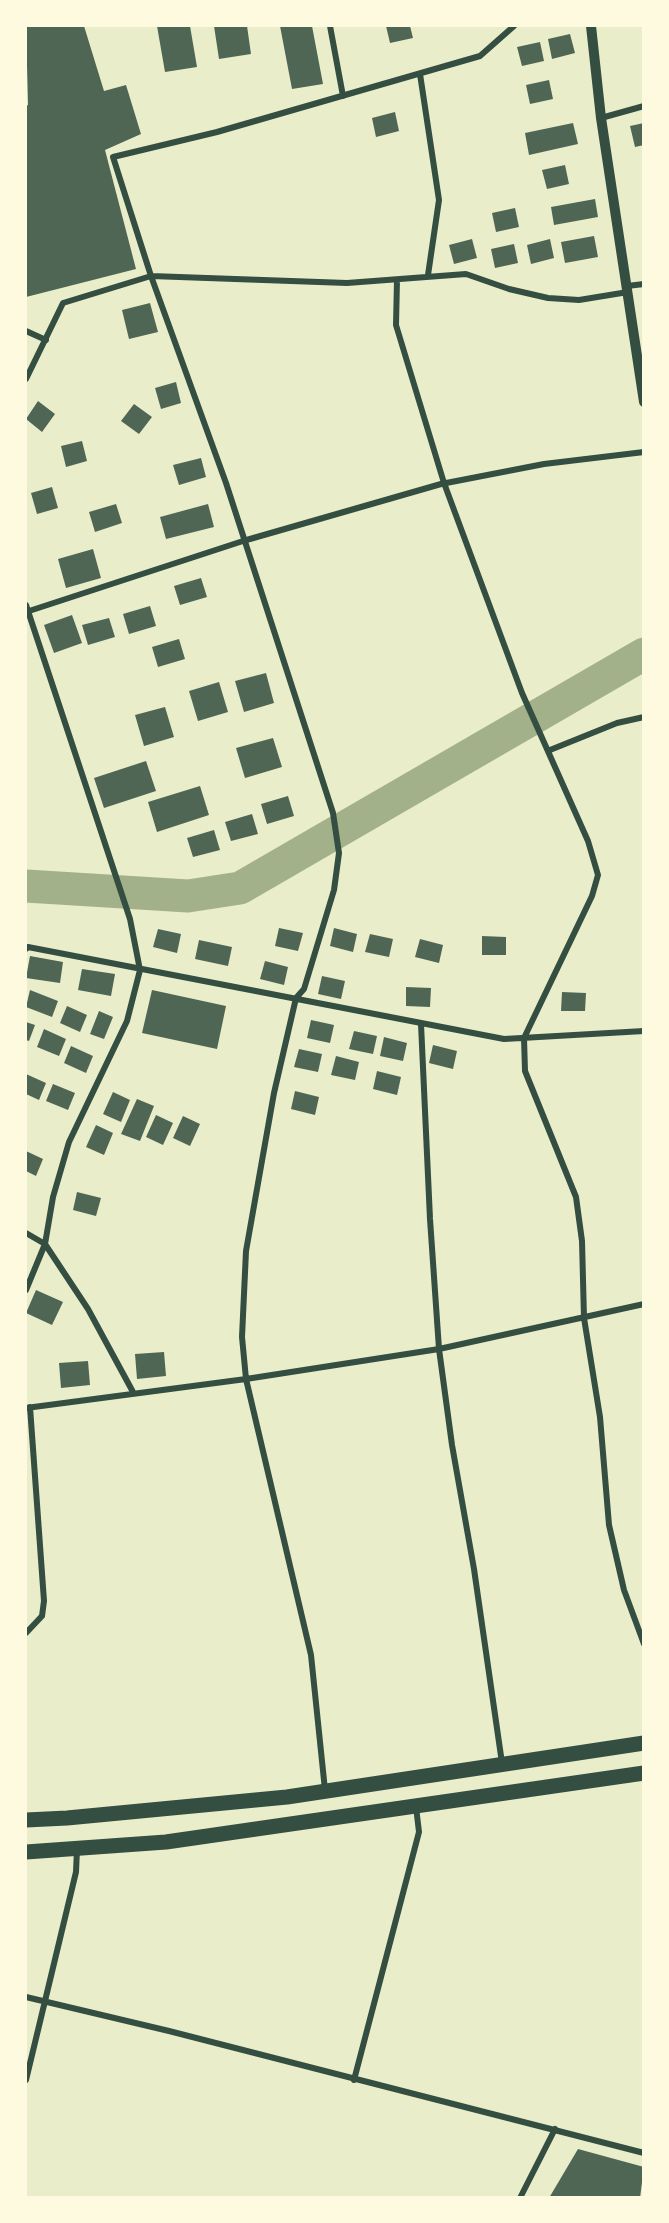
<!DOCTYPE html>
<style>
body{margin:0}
#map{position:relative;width:669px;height:2223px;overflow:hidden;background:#e9edc9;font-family:"Playfair Display",serif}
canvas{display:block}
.frame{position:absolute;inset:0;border:27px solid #fefae0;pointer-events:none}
</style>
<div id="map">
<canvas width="669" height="2223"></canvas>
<div class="frame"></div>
</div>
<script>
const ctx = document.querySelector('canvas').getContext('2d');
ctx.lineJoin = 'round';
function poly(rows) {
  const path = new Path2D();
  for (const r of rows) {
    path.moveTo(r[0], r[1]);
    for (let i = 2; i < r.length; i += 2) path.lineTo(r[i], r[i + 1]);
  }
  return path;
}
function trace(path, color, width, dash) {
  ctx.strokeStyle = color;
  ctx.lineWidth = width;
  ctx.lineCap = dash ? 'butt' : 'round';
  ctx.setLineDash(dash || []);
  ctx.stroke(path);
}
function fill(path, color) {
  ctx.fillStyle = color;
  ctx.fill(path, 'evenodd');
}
trace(poly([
 [26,886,188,896,240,888,644,654]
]), '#a3b18a', 33);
fill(poly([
 [26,26,84,26,104,91,126,85,141,134,105,150,136,269,26,297,26,106,28,105],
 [157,26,190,26,197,67,165,72],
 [214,26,247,26,251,54,219,59],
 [280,26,312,26,323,84,292,89],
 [386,26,410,26,413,38,390,43],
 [570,34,575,53,552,59,548,39],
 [540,42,544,61,522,66,517,47],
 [549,80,553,99,530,104,526,85],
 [395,112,399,131,376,137,372,118],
 [573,123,578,144,529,155,525,133],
 [644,123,644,145,635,147,630,126],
 [565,165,569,184,547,189,542,170],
 [595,199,598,217,554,225,551,207],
 [515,208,519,227,496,232,492,213],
 [594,236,598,257,565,263,561,242],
 [472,239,477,258,454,264,449,245],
 [550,239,554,258,531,264,527,245],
 [514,244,518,263,495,268,491,249],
 [150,303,158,332,129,339,122,310],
 [176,382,181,403,161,409,155,388],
 [38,401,55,414,42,432,26,419],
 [134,404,152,417,139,434,121,421],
 [82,441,87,461,66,467,61,446],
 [201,458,206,477,179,485,173,465],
 [52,487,58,508,37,514,31,493],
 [116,504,122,523,95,532,89,512],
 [208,504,214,527,166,539,160,517],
 [93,549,101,578,66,588,58,559],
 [201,578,207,597,180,605,174,586],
 [150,606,156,626,129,634,123,614],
 [72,615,82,643,54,653,44,625],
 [109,618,115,637,88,645,82,625],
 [179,639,185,659,158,667,152,647],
 [266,673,274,703,244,712,235,681],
 [219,682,228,712,198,721,189,691],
 [165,707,174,737,144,746,135,715],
 [273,738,282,767,245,778,236,748],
 [146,761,156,791,104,808,94,778],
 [200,786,209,815,157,832,148,802],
 [288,796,294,816,267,824,261,804],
 [252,814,258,834,231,841,225,822],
 [214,830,220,850,193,857,187,838],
 [279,928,303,933,298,951,275,946],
 [334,928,357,934,353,952,330,946],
 [158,929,181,934,177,953,153,947],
 [370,934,393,939,389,957,365,952],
 [482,936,506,937,506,955,482,955],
 [420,939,443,945,439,963,415,957],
 [199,940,232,947,228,966,195,959],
 [30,956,63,962,60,983,26,978],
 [265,961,288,967,284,985,260,979],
 [82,969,115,974,111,996,78,990],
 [322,976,345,981,341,999,318,994],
 [406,987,431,988,430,1007,406,1006],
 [30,990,58,1001,52,1017,26,1007],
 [152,990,226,1006,217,1049,142,1033],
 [562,992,586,993,585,1011,561,1011],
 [67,1006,87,1015,80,1032,60,1023],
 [99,1011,113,1017,104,1039,90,1034],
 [311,1020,334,1025,330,1043,307,1038],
 [26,1022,35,1025,29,1041,26,1040],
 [44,1029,66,1039,59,1056,37,1047],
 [354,1031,377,1036,373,1054,349,1049],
 [384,1037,407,1043,403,1061,380,1056],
 [433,1045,457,1051,453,1069,429,1063],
 [71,1046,93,1056,86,1073,64,1063],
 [299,1049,322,1054,318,1072,294,1067],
 [336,1056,359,1062,355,1080,331,1075],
 [377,1071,401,1077,397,1095,373,1089],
 [26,1074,46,1083,39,1100,26,1094],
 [53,1084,75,1093,68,1110,46,1101],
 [295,1091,319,1097,315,1115,291,1109],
 [113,1092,130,1100,121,1122,103,1114],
 [137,1099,154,1106,140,1141,121,1134],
 [156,1115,173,1123,163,1145,146,1137],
 [183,1116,200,1124,190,1146,173,1138],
 [96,1125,113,1133,104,1155,86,1147],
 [26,1151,43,1159,36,1176,26,1171],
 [77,1192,101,1198,96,1216,73,1210],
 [36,1290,63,1302,52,1325,26,1313],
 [164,1352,166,1376,137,1379,135,1354],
 [88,1361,90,1385,61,1388,59,1363],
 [578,2149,644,2167,640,2198,549,2198]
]), '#4f6655');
trace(poly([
 [330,26,343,96],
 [420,74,439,200,428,275],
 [601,118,644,106],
 [397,280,396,325,444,483,522,693,588,841,598,875,592,896,524,1038,525,1071,576,1197,582,1241,584,1318,600,1417,609,1525,624,1590,644,1644],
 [627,286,644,284],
 [26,331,46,340],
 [26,379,63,303,151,276,347,283,466,274,509,289,548,298,579,300,628,292],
 [26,605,130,919,140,970,127,1021,69,1142,53,1197,45,1244,26,1290],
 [26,612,243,541,441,484,544,464,644,452],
 [550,750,617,723,644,717],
 [26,949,28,947,504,1039,644,1031],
 [421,1024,430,1219,439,1349,452,1445,474,1569,502,1763],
 [26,1233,45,1244,88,1309,133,1392],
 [26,1408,246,1379,439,1349,644,1304],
 [26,1633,42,1616,44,1601,30,1407],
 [325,1790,311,1655,246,1379,242,1337,246,1251,274,1093,296,998,304,989,334,890,339,853,333,813,226,483,151,276,113,157,217,132,480,56,514,26],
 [26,1997,169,2031,644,2153],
 [26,2080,76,1872,77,1849],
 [354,2080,419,1832,416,1807],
 [520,2198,555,2129]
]), '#344e41', 6);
trace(poly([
 [591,26,601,118,644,402]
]), '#344e41', 10);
trace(poly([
 [26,1820,67,1818,287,1797,644,1743],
 [26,1852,166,1842,644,1773]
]), '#344e41', 15);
</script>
